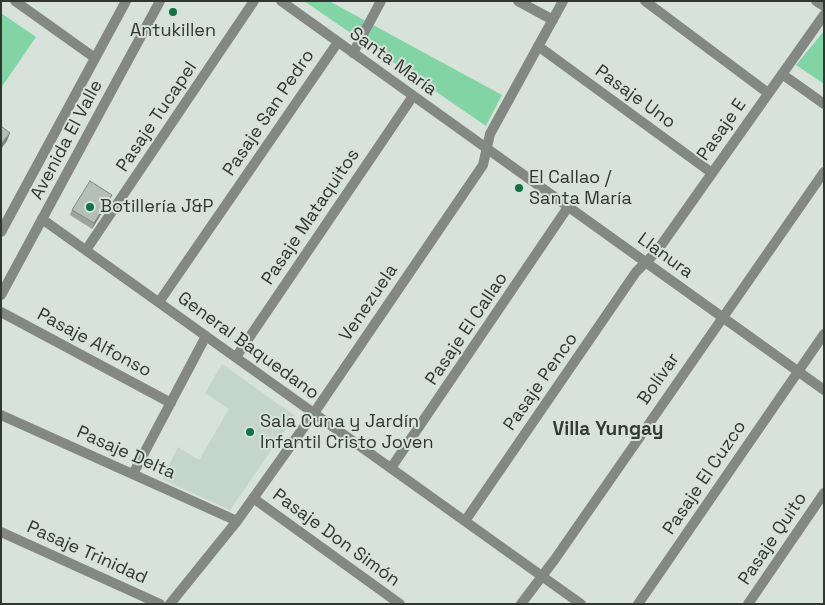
<!DOCTYPE html>
<meta charset="utf-8">
<style>
body{margin:0}
#map{position:relative;width:825px;height:605px;overflow:hidden;background:#d7e2da;font-family:"Space Grotesk",sans-serif}
canvas{display:block}
.frame{position:absolute;inset:0;border:2px solid #323633;pointer-events:none}
</style>
<div id="map">
<canvas width="825" height="605"></canvas>
<div class="frame"></div>
</div>
<script>
const ctx = document.querySelector('canvas').getContext('2d');
ctx.lineJoin = 'round';
function fill(path, color) {
  ctx.fillStyle = color;
  ctx.fill(path, 'evenodd');
}
function poly(rows) {
  const path = new Path2D();
  for (const r of rows) {
    path.moveTo(r[0], r[1]);
    for (let i = 2; i < r.length; i += 2) path.lineTo(r[i], r[i + 1]);
  }
  return path;
}
function trace(path, color, width, dash) {
  ctx.strokeStyle = color;
  ctx.lineWidth = width;
  ctx.lineCap = dash ? 'butt' : 'round';
  ctx.setLineDash(dash || []);
  ctx.stroke(path);
}
function label(font, color, halo, rows, align = 'center') {
  ctx.font = font + ' "Space Grotesk",sans-serif';
  ctx.lineWidth = 4;
  ctx.setLineDash([]);
  ctx.textBaseline = 'middle';
  ctx.strokeStyle = halo;
  ctx.fillStyle = color;
  for (const [text, x, y, turn = 0] of rows) {
    ctx.save();
    ctx.translate(x, y);
    ctx.rotate((+turn || 0) * Math.PI / 180);
    ctx.textAlign = isNaN(turn) ? turn : align;
    if (halo) ctx.strokeText(text, 0, 0);
    ctx.fillText(text, 0, 0);
    ctx.restore();
  }
}
fill(poly([
 [222,364,295,416,230,510,162,479,178,447,199,460,229,409,205,393]
]), '#c4d6cb');
fill(poly([
 [304,1,329,1,502,95,486,126],
 [1,13,36,37,1,88],
 [824,31,824,84,796,65]
]), '#83d4a5');
trace(poly([
 [15,1,95,58],
 [281,1,824,390],
 [518,1,553,20],
 [645,1,768,93],
 [816,1,824,6],
 [538,46,712,173],
 [353,53,381,1],
 [782,74,824,104],
 [42,219,581,604],
 [86,250,254,1],
 [159,302,338,42],
 [1,312,171,403],
 [236,357,413,96],
 [1,415,237,521],
 [391,468,568,207],
 [133,474,206,336],
 [253,498,400,604],
 [465,521,636,272,657,251,824,15],
 [1,532,160,604],
 [170,604,237,521,314,413,483,165,490,134,563,1],
 [521,604,555,559,824,172],
 [638,604,824,334],
 [748,604,824,493]
]), '#838885', 10);
trace(poly([
 [1,232,126,1],
 [1,295,160,1]
]), '#838885', 10);
fill(poly([
 [112,195,110,200,92,229,70,215,72,210]
]), '#9ba49e');
fill(poly([
 [10,133,7,141,1,149,1,144],
 [112,195,110,200,92,229,94,223]
]), '#7e8681');
const building = poly([
 [1,126,10,133,1,144,1,126],
 [90,181,112,195,94,223,72,210,90,181]
]);
fill(building, '#b4bfb8');
trace(building, '#7e8681', 1);
for (const [x, y, r, color] of [
 [173,12,5,"#137146"],
 [519,188,5,"#137146"],
 [90,207,5,"#137146"],
 [250,432,5,"#137146"]
]) {
  const dot = new Path2D();
  dot.arc(x, y, r, 0, 2 * Math.PI);
  ctx.fillStyle = color;
  ctx.fill(dot);
  trace(dot, '#d7e2da', 2);
}
label('18px', '#323633', '#d7e2da', [
 ["Antukillen",173,31,"center"],
 ["El Callao /",529,178],
 ["Santa María",529,199],
 ["Botillería J&P",100,207],
 ["Sala Cuna y Jardín",260,422],
 ["Infantil Cristo Joven",260,443]
], 'left');
label('18px', '#323633', '#d7e2da', [
 ["Santa María",393,62,36],
 ["Pasaje Uno",635,97,36],
 ["Pasaje San Pedro",269,113,-56],
 ["Pasaje Tucapel",157,117,-56],
 ["Pasaje E",722,130,-55],
 ["Avenida El Valle",67,140,-62],
 ["Pasaje Mataquitos",311,217,-56],
 ["Llanura",665,256,36],
 ["Venezuela",369,303,-56],
 ["Pasaje El Callao",467,329,-56],
 ["Pasaje Alfonso",94,343,28],
 ["General Baquedano",248,346,36],
 ["Bolívar",659,379,-55],
 ["Pasaje Penco",541,382,-55],
 ["Pasaje Delta",126,453,24],
 ["Pasaje El Cuzco",705,478,-56],
 ["Pasaje Don Simón",336,538,36],
 ["Pasaje Quito",773,539,-56],
 ["Pasaje Trinidad",87,553,24]
]);
label('bold 19px', '#313a34', '#d7e2da', [
 ["Villa Yungay",608,430]
]);
</script>
